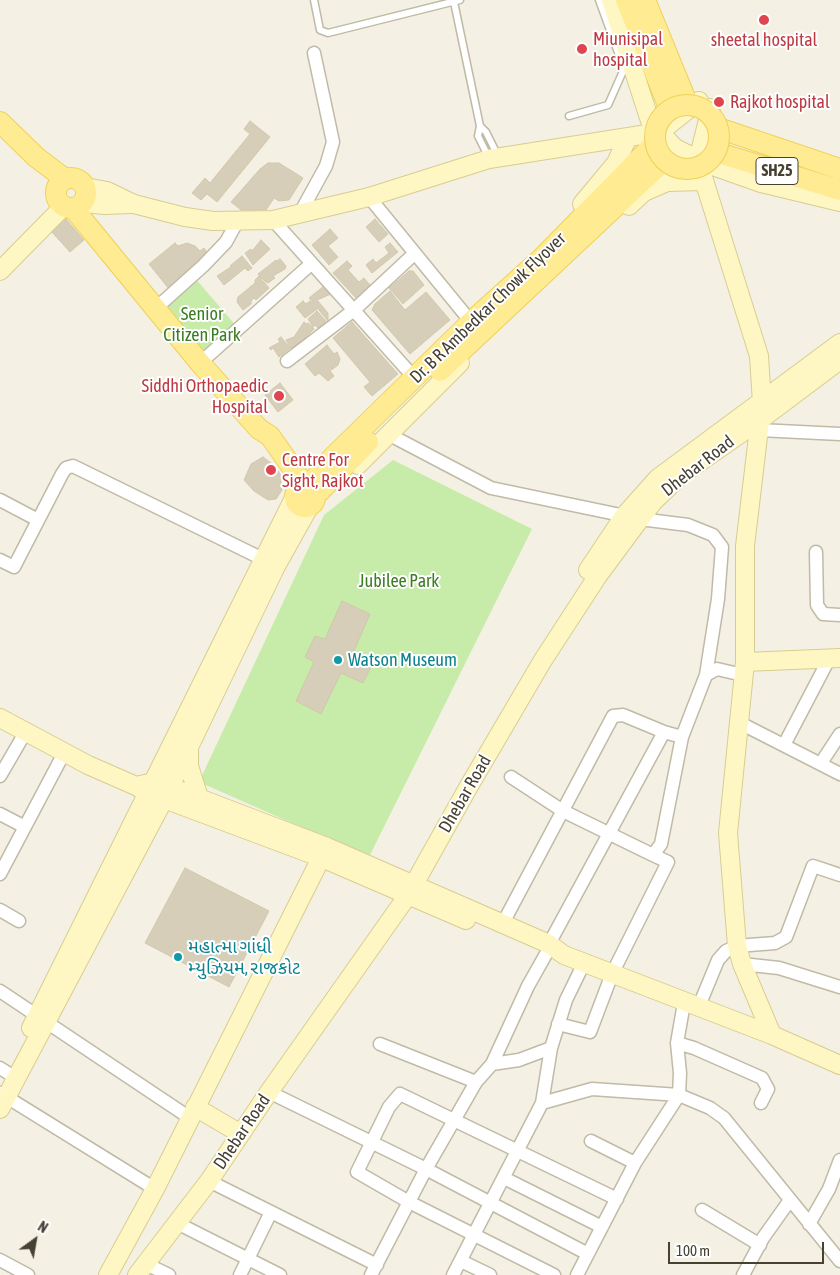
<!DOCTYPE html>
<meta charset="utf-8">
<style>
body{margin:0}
#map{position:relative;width:840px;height:1275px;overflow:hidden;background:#f4f1e4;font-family:"Asap Condensed",sans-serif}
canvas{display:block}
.north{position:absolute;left:10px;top:1215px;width:50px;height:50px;-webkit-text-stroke:4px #fff;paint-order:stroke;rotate:32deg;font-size:14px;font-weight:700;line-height:20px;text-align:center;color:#474134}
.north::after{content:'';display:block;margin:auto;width:18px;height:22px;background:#474134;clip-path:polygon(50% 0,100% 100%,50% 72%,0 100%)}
.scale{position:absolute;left:668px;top:1242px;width:156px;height:22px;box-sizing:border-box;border:2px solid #474134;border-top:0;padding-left:6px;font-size:15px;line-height:18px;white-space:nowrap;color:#474134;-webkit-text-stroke:4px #fff;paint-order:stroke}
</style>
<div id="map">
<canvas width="840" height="1275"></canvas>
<div class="north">N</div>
<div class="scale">100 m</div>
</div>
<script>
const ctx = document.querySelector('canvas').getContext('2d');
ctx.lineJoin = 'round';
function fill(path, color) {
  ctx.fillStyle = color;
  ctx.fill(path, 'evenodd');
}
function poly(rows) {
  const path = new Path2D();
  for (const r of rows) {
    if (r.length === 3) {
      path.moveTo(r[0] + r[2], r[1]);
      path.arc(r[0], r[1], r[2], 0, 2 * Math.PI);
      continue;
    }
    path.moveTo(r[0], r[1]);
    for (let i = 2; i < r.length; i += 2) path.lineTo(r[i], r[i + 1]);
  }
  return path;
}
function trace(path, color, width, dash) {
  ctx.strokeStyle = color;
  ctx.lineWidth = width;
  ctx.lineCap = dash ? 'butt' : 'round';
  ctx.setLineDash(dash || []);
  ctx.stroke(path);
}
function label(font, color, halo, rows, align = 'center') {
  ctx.font = font + ' "Asap Condensed","Noto Sans Gujarati",sans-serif';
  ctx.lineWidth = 4;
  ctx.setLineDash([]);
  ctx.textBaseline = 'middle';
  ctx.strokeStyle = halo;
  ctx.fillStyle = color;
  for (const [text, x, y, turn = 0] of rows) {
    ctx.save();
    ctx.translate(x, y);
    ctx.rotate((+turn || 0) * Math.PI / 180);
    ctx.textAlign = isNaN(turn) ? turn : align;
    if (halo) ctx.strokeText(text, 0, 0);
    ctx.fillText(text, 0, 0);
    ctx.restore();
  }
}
fill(poly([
 [194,277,238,328,200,363,155,309],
 [393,460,532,529,369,857,199,782,324,515]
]), '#c7eca9');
const building = poly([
 [250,121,270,137,217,202,207,194,201,200,192,193,205,178,210,183,250,134,244,129,250,121],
 [268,163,279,163,303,178,289,200,279,201,274,198,266,210,241,210,231,202,260,169,268,163],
 [66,219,84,240,70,252,51,231,66,219],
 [375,219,388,234,379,242,366,227,375,219],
 [330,229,338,238,328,246,338,257,329,265,312,245,330,229],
 [261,240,270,249,253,265,245,253,251,249,252,251,261,240],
 [175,243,178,246,187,243,195,246,200,251,204,248,209,255,169,289,149,264,175,243],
 [390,243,398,252,372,273,366,265,373,259,376,263,389,253,385,247,390,243],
 [242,256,252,268,248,271,245,268,224,285,217,276,231,267,230,266,242,256],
 [280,259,286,266,285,269,273,276,275,278,268,283,266,282,258,274,276,260,277,261,280,259],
 [347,261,352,266,348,270,359,282,364,278,370,285,356,298,333,273,347,261],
 [409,271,413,271,424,285,403,304,389,288,409,271],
 [259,276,269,288,256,300,254,298,251,301,251,304,243,310,237,302,238,297,255,283,255,280,259,276],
 [324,286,331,294,317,300,328,313,328,321,309,298,324,286],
 [390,291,405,310,426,292,450,320,410,354,372,310,375,304,390,291],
 [303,301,306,304,310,301,317,309,305,318,296,307,303,301],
 [317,311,326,321,319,329,315,325,313,327,308,319,317,311],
 [304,322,306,324,308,323,314,329,292,350,286,340,294,337,304,322],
 [352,322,398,374,372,396,364,387,370,382,333,338,352,322],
 [281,337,290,348,279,357,273,348,271,350,269,348,280,342,278,339,281,337],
 [327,345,334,354,337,352,340,359,338,365,330,371,334,376,328,381,319,373,315,376,305,364,327,345],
 [280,383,293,400,278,412,265,395,280,383],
 [263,457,276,467,280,474,282,490,276,499,268,500,254,491,244,480,251,464,263,457],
 [342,601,370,614,353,653,373,663,363,683,341,673,321,714,296,701,314,662,305,657,315,636,325,639,342,601],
 [185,868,269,911,229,987,145,943,185,868]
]);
fill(building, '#d6ceb9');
trace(building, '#d2c7ab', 1);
const lane = poly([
 [314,0,320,30,328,33,460,0],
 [454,2,480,126,478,136,489,158],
 [569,116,608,105,624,69,599,0],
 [480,126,486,132,498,156]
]);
const street = poly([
 [369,197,467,317],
 [299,215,326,166,333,142,314,53],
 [273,220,410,373],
 [155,309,203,266,226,242,237,222],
 [287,361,354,310,414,254],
 [200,363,311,264],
 [759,430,840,434],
 [390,435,491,488,640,519,688,525,713,535,722,547,718,599,706,675],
 [0,500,38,520],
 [816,552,817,605,823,614,840,615],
 [0,560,14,567,62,474,66,468,73,466,271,563],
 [740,723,840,774],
 [784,745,829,659],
 [821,763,840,734],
 [0,776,25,733],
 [511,777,563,811,653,855,661,844,682,737,706,675,717,669,743,675],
 [0,814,25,827],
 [0,874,64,753],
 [0,910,19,921],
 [503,923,613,716,623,715,664,732,682,737],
 [549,944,664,732],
 [742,964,779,968,840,987],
 [0,991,190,1118],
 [699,1006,718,960,726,951,737,946,775,943,786,937,813,866,840,875],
 [558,1024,590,1032,612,974,668,862,653,855],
 [677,1043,694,1048,762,1078,768,1089,761,1103],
 [380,1044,476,1082],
 [492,1064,519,1060,551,1048],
 [0,1068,16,1078],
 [269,1092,426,1169,588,1254],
 [0,1093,155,1189],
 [542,1103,551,1048,566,1000,584,963],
 [591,1141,635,1163],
 [504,1178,602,1227],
 [209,1181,377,1265],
 [702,1210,760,1245],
 [177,1223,280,1275],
 [809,1224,829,1189,840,1160],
 [0,1260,28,1275],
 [461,1261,490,1275],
 [146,1264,169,1275],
 [240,1275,271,1212],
 [371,1275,426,1169,476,1082,492,1064,528,986,546,954],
 [453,1275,542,1103,592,1089,679,1095,710,1108,724,1118,840,1261],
 [554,1275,409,1202,357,1172,389,1107,400,1094,617,1199],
 [577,1275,635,1163,679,1095,680,1073,677,1043,684,1003],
 [743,1275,763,1238,790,1200]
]);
const secondary = poly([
 [611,0,650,121,675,148,689,155,699,156,713,166,761,183,840,202],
 [711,108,699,156,702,174,759,356,762,403,745,546,745,662,728,833,737,946,742,964,772,1035],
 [85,187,107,191,134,204,185,217,213,221,273,220,369,197,489,159,660,132,699,101],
 [82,203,105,205,131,204],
 [582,204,616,163,628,137],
 [629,206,644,192,667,182,704,181],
 [0,271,64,206],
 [358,465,460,363],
 [588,570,624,516,658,478,840,343],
 [745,662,840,658],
 [0,718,88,765,136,786,148,793,322,858,466,920],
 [189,749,189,766,199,798],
 [136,786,154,782,170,787,327,847,549,944,564,955,772,1035,840,1065],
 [31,1028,294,498],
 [195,1107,241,1134],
 [0,1109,164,799,276,566,309,507],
 [108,1275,155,1189,326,848],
 [137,1275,209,1181,269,1092,408,895,469,786,543,660,597,577,640,519,653,502,681,475,760,420,840,360]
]);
const primary = poly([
 [626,0,670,110],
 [645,0,688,105],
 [0,122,36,157,65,179],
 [718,128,840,169],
 [715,152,840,190],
 [71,193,15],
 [73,208,200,363,259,429,270,436,306,487],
 [440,371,665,160],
 [305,497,10],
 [308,487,333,457,471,322,541,259,655,143],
 [320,491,368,442]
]);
trace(lane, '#c0baa6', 9);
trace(street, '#c0baa6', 15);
trace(secondary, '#d8cd90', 20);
trace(primary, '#eed158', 22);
trace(lane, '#fff', 6);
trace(street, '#fff', 12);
trace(secondary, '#fff7c3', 18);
trace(primary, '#ffec92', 20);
const primaryBridge = poly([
 [687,137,32]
]);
trace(primaryBridge, '#eed158', 22, []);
trace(primaryBridge, '#ffec92', 20);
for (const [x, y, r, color] of [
 [764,20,6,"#e0444e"],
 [582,49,6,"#e0444e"],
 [719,102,6,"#e0444e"],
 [279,396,6,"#e0444e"],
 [271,470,6,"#e0444e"],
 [338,660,5,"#0f9aa8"],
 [178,957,5,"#0f9aa8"]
]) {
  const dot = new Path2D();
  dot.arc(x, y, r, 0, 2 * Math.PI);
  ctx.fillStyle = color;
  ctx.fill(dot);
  trace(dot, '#fff', 2);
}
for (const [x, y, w] of [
 [777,171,42]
]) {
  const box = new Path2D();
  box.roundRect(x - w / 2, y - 13.5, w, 27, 4);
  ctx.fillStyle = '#fff';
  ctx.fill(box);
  trace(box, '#474134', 1);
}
label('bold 16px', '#474134', null, [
 ["SH25",777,171]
]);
label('18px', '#be3a42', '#fff', [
 ["Miunisipal",593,39],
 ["hospital",593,60],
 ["sheetal hospital",764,40,"center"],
 ["Rajkot hospital",730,102],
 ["Siddhi Orthopaedic",268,386,"right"],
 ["Hospital",268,407,"right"],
 ["Centre For",282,460],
 ["Sight, Rajkot",282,481]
], 'left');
label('18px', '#474134', '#fff', [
 ["Dr. B R Ambedkar Chowk Flyover",488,308,-44],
 ["Dhebar Road",698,466,-38],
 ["Dhebar Road",465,794,-60],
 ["Dhebar Road",242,1132,-56]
]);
label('18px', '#3b7d22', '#fff', [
 ["Senior",202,314],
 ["Citizen Park",202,335],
 ["Jubilee Park",399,581]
]);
label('18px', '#0d838f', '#fff', [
 ["Watson Museum",348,660],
 ["મહાત્મા ગાંધી",188,947],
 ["મ્યુઝિયમ, રાજકોટ",188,968]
], 'left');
</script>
